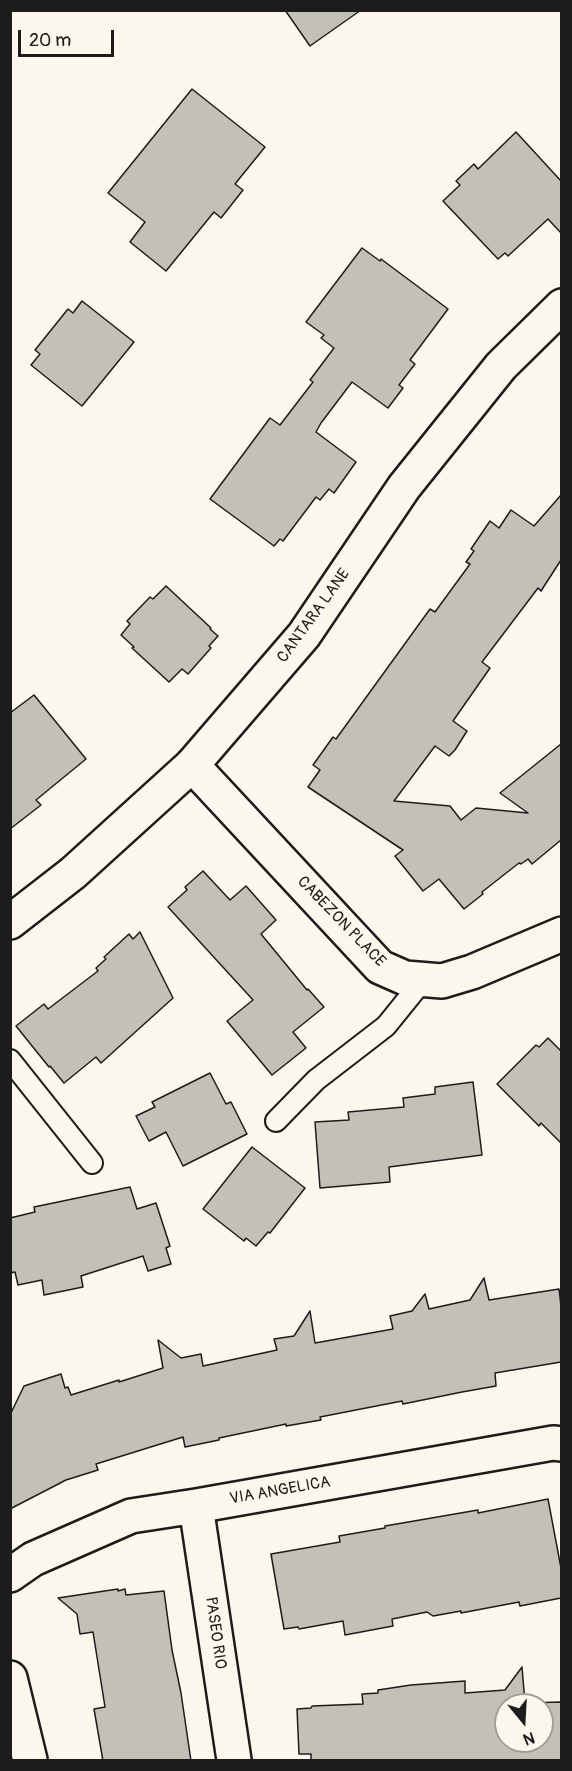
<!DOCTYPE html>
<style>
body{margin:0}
#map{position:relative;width:572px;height:1771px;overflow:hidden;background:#fbf7ec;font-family:Pangolin,sans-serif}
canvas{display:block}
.frame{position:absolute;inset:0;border:12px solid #1c1c1c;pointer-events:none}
.north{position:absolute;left:494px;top:1693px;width:60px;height:60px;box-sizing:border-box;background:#fbf7ec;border:2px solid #a29f99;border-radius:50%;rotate:162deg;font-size:16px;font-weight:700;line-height:24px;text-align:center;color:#1c1c1c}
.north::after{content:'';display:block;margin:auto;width:21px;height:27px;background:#1c1c1c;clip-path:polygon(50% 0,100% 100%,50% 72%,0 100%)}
.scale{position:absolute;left:18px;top:30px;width:96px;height:27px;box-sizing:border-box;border:3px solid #1c1c1c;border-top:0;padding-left:8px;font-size:18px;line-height:21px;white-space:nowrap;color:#1c1c1c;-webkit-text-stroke:4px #fbf7ec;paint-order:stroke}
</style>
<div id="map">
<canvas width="572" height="1771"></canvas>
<div class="frame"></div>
<div class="north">N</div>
<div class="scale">20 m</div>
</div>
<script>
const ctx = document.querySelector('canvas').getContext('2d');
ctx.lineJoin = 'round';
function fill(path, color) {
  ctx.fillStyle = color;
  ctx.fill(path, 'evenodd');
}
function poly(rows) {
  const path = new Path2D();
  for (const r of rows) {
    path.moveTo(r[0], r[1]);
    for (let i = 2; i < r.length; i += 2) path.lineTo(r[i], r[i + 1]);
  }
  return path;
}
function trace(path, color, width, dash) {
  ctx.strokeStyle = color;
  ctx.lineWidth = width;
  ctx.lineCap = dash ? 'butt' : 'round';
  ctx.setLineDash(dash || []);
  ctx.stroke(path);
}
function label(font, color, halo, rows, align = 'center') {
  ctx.font = font + ' Pangolin,sans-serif';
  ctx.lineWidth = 4.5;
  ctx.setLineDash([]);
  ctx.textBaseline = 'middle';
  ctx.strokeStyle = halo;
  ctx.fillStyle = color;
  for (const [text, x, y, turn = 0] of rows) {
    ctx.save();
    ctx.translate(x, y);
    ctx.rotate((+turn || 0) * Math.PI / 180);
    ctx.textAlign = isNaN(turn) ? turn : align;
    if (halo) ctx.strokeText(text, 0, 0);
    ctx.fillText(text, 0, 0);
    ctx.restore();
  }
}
const building = poly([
 [285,10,361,10,310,46,285,10],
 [192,89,265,147,235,184,243,190,221,218,214,212,166,271,130,242,145,222,108,193,192,89],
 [516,132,561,181,561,233,548,219,508,256,505,253,498,259,443,201,460,185,456,181,474,164,478,169,516,132],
 [362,248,380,261,381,259,448,309,410,360,415,364,399,385,403,388,388,408,352,382,321,423,316,432,356,462,334,493,329,489,320,500,316,497,283,541,280,539,274,546,210,499,270,418,280,425,313,382,310,380,334,348,321,338,324,335,306,322,362,248],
 [82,301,134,342,82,406,31,365,40,354,35,350,68,309,73,313,82,301],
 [561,495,561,560,541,591,538,588,482,662,490,668,453,721,467,731,455,750,449,756,435,746,394,801,450,806,461,820,476,808,528,813,500,793,561,744,561,840,532,864,528,859,521,864,519,863,482,892,483,894,464,909,439,879,423,891,395,856,403,850,308,787,320,770,313,765,333,737,336,739,430,609,435,612,470,564,466,562,474,551,471,549,490,521,499,528,511,510,534,526,561,495],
 [166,586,211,628,210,629,218,636,209,646,211,648,188,674,182,669,169,682,132,648,134,647,121,635,130,624,127,621,150,597,153,599,166,586],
 [34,695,86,759,36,800,41,805,10,829,10,713,34,695],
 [203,871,230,900,246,886,276,920,261,934,307,990,308,989,324,1007,293,1032,306,1048,272,1075,227,1021,253,1000,168,907,187,890,185,887,203,871],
 [140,932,173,998,101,1063,96,1057,64,1083,50,1066,49,1067,16,1026,44,1004,48,1009,98,971,96,968,106,959,104,957,129,934,133,939,140,932],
 [548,1038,561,1051,561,1143,541,1123,539,1126,497,1084,536,1045,539,1047,548,1038],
 [210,1073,226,1104,231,1102,247,1134,183,1166,166,1132,149,1141,136,1116,155,1107,152,1102,210,1073],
 [473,1082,482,1155,389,1167,390,1182,320,1188,315,1122,349,1120,348,1112,404,1107,403,1098,435,1094,435,1087,473,1082],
 [252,1147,305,1188,270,1233,268,1232,256,1246,246,1238,244,1241,203,1209,252,1147],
 [130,1187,137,1209,156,1203,170,1246,166,1248,171,1264,148,1271,143,1256,81,1276,83,1287,44,1295,42,1280,18,1285,15,1272,10,1273,10,1218,35,1212,34,1207,130,1187],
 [484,1278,489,1300,559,1289,561,1306,561,1362,495,1373,496,1386,462,1392,403,1404,402,1401,320,1417,321,1420,286,1426,286,1424,219,1438,219,1440,185,1447,183,1437,96,1464,98,1470,66,1480,10,1509,10,1415,24,1386,61,1374,65,1388,68,1387,71,1395,119,1380,119,1382,163,1368,158,1340,181,1358,201,1354,203,1366,277,1350,274,1339,294,1336,310,1311,315,1343,393,1329,390,1316,412,1311,425,1294,429,1309,470,1300,484,1278],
 [548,1499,561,1568,561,1598,520,1606,519,1602,461,1613,461,1611,433,1616,427,1612,392,1619,393,1626,345,1635,343,1621,299,1629,298,1627,284,1629,271,1554,340,1542,339,1536,385,1528,385,1526,478,1510,478,1513,548,1499],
 [118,1589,118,1591,125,1589,126,1595,164,1591,172,1650,181,1693,191,1761,103,1761,94,1709,105,1707,93,1632,80,1634,77,1614,58,1598,118,1589],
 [522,1667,525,1703,561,1702,561,1761,311,1761,311,1754,299,1754,297,1709,311,1708,312,1706,363,1704,362,1694,378,1693,378,1690,411,1685,465,1681,465,1693,505,1690,522,1667],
 [506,1705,542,1705,542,1741,506,1741,506,1705]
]);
fill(building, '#c3c0b8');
trace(building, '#1c1c1c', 1.5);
const service = poly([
 [10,1060,92,1163],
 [276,1121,316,1080,386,1026,424,979]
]);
const minor = poly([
 [192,765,380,967,405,978,442,981,472,972,562,934],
 [196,1506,234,1760],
 [10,1575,33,1559,131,1516,196,1506,553,1443,562,1444]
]);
const tertiary = poly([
 [10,922,73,873,192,765,304,635,404,487,501,366,562,306],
 [10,1678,30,1760]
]);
trace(service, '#1c1c1c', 24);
trace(minor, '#1c1c1c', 38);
trace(tertiary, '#1c1c1c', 38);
trace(service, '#fbf7ec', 20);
trace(minor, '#fbf7ec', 33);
trace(tertiary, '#fbf7ec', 33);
label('16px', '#1c1c1c', '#fbf7ec', [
 ["CANTARA LANE",314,616,-54],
 ["CABEZON PLACE",341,922,46],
 ["VIA ANGELICA",280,1491,-10],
 ["PASEO RIO",215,1633,82]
]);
</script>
